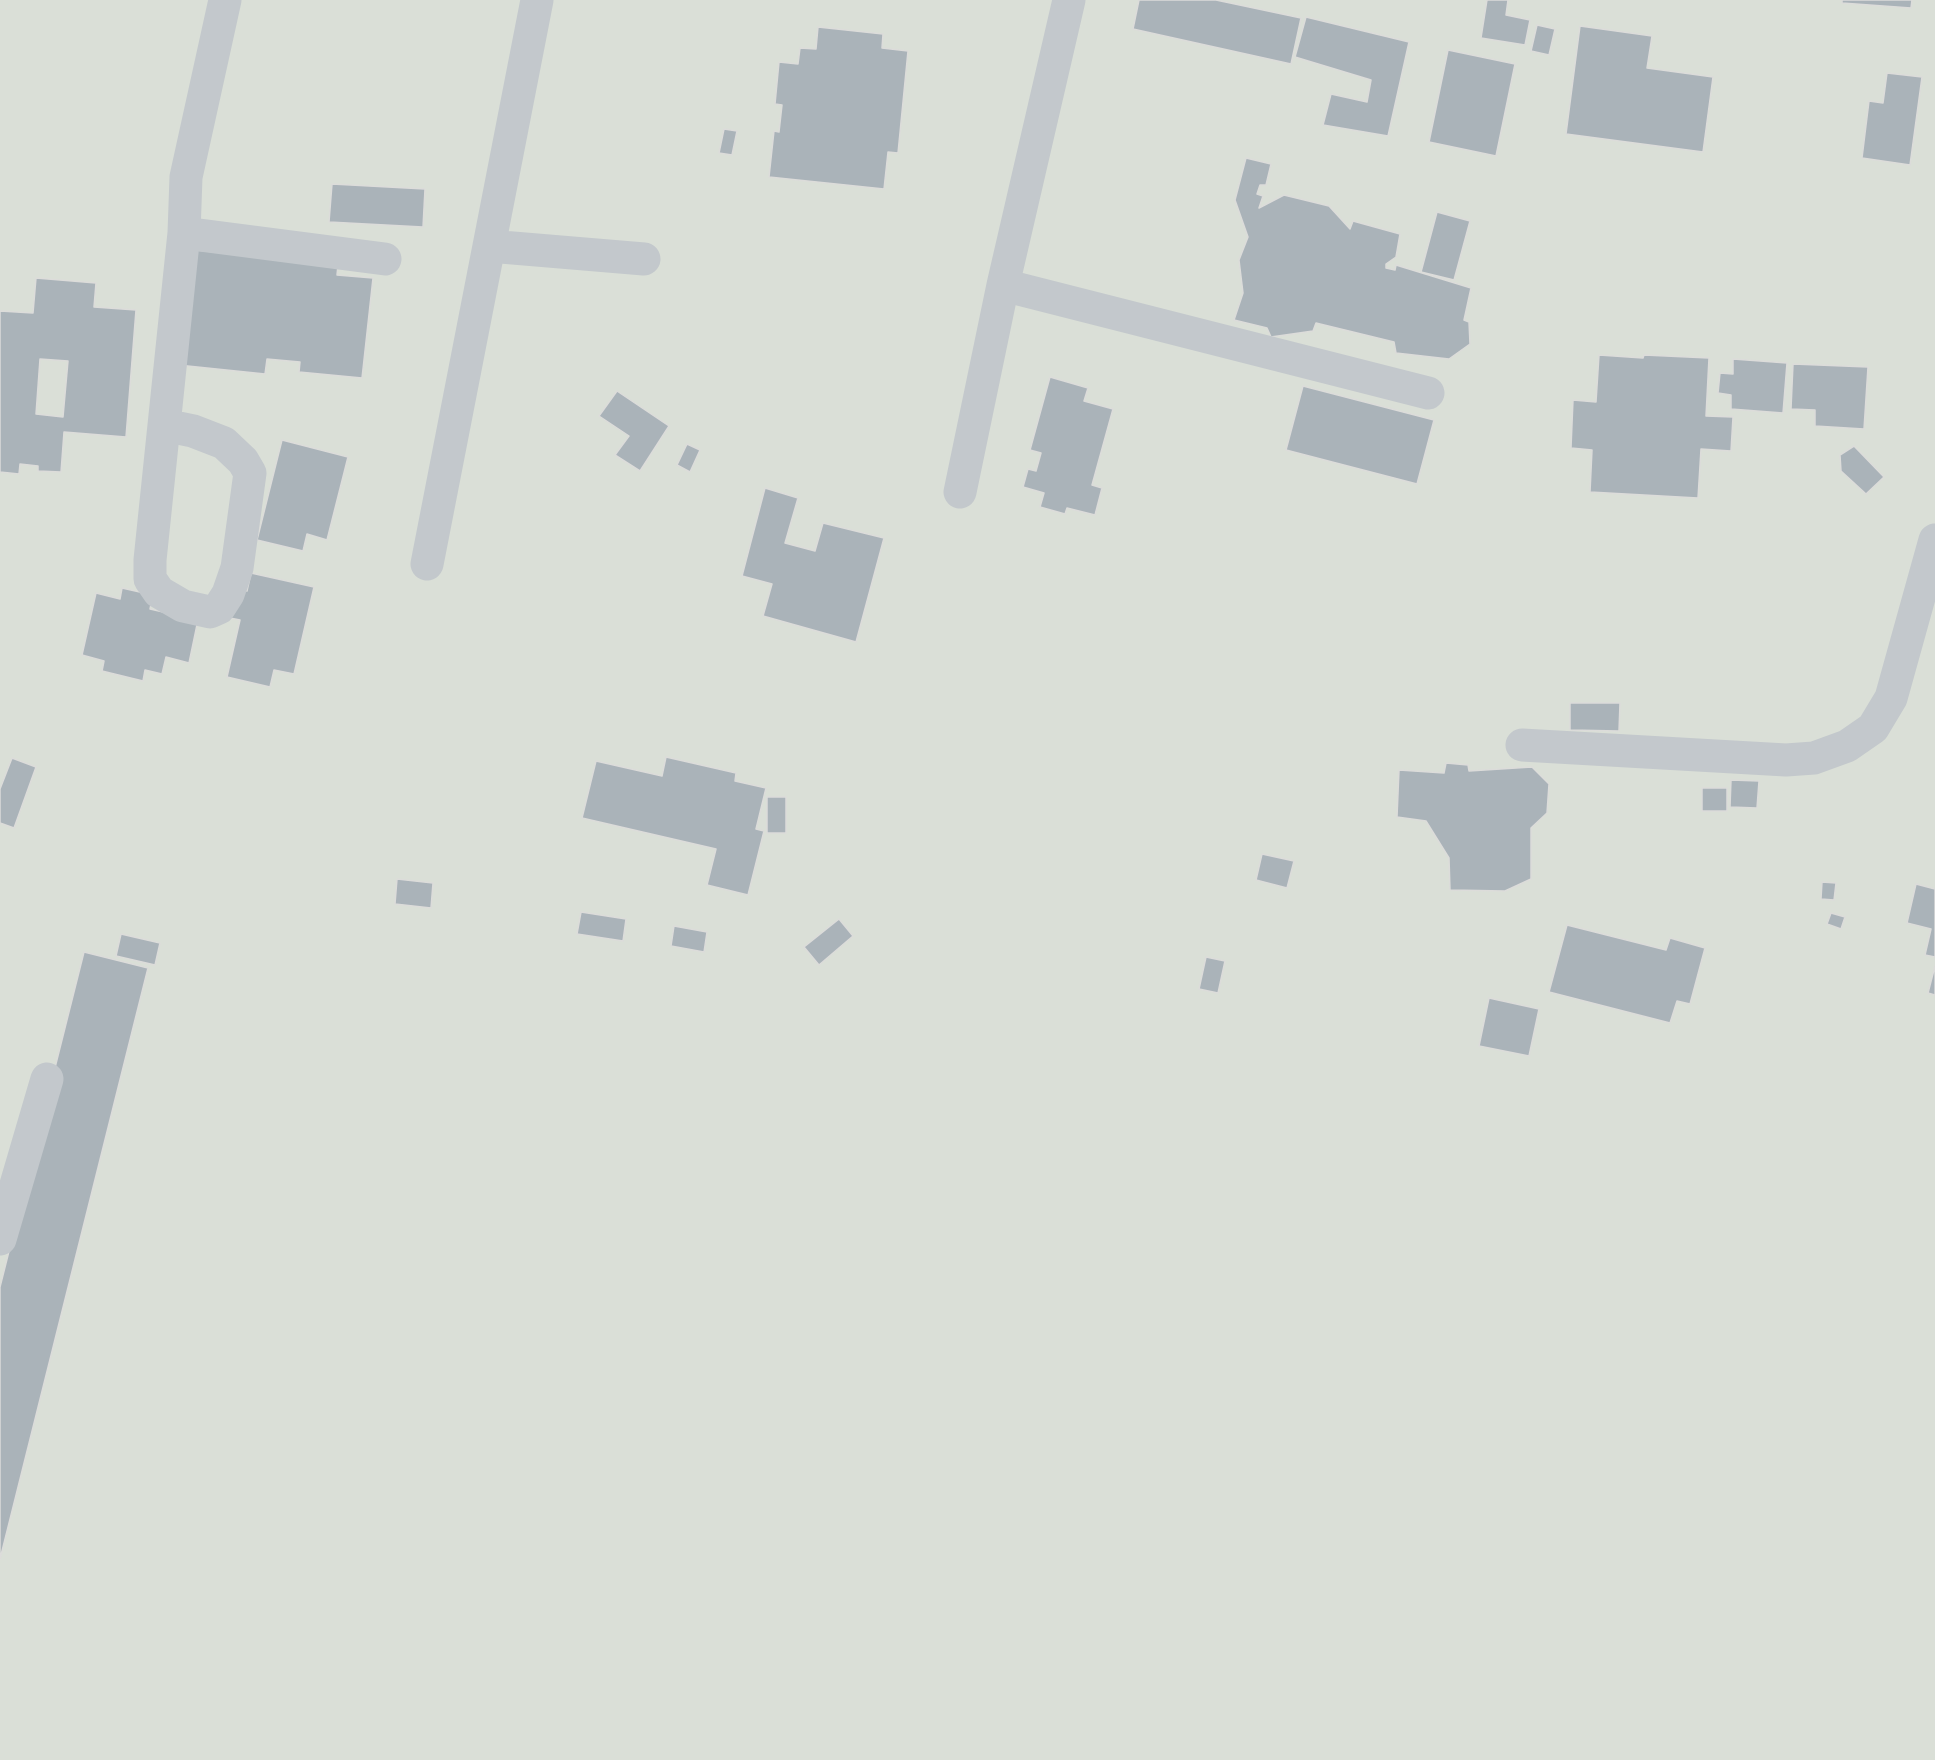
<!DOCTYPE html>
<style>
body{margin:0}
canvas{display:block;background:#fafaf8}
</style>
<canvas width="1935" height="1760"></canvas>
<script>
const ctx = document.querySelector('canvas').getContext('2d');
ctx.lineJoin = 'round';
function fill(path, color) {
  ctx.fillStyle = color;
  ctx.fill(path, 'evenodd');
}
function poly(rows) {
  const path = new Path2D();
  for (const r of rows) {
    path.moveTo(r[0], r[1]);
    for (let i = 2; i < r.length; i += 2) path.lineTo(r[i], r[i + 1]);
  }
  return path;
}
function trace(path, color, width, dash) {
  ctx.strokeStyle = color;
  ctx.lineWidth = width;
  ctx.lineCap = dash ? 'butt' : 'round';
  ctx.setLineDash(dash || []);
  ctx.stroke(path);
}
fill(poly([
 [0,0,1935,0,1935,1760,0,1760]
]), '#dadfd7');
const building = poly([
 [1139,0,1216,0,1301,18,1291,64,1133,29,1139,0],
 [1487,0,1508,0,1506,15,1530,20,1525,45,1481,38,1487,0],
 [1842,0,1912,0,1911,8,1842,3,1842,0],
 [1306,17,1409,42,1388,136,1323,125,1331,94,1367,102,1371,80,1295,57,1306,17],
 [1537,25,1555,29,1549,55,1531,51,1537,25],
 [1580,26,1652,36,1647,68,1713,77,1703,152,1566,134,1580,26],
 [818,27,883,34,882,48,908,51,898,153,888,152,884,189,769,177,774,131,779,132,782,105,775,104,779,62,798,64,800,48,816,49,818,27],
 [1448,50,1515,64,1496,156,1429,142,1448,50],
 [1887,73,1922,77,1910,165,1862,158,1869,101,1883,103,1887,73],
 [724,129,737,131,732,155,719,153,724,129],
 [1246,158,1271,164,1266,185,1260,185,1257,194,1263,196,1259,208,1284,195,1329,206,1350,229,1353,221,1400,234,1396,257,1386,264,1386,268,1395,270,1396,265,1471,288,1464,320,1469,322,1470,344,1449,359,1396,353,1394,342,1316,323,1313,331,1271,337,1267,328,1234,320,1243,293,1239,260,1248,237,1235,200,1246,158],
 [332,184,425,189,423,227,329,222,332,184],
 [1437,212,1470,221,1454,280,1421,272,1437,212],
 [196,250,338,265,337,275,373,278,362,378,299,372,300,362,267,359,265,374,178,365,196,250],
 [36,278,96,283,94,307,136,310,126,437,64,432,61,472,38,471,38,466,20,464,19,474,0,472,0,311,33,313,36,278],
 [40,359,68,361,63,417,36,414,40,359],
 [1599,355,1643,358,1644,355,1709,358,1706,416,1733,417,1731,451,1701,449,1698,498,1590,492,1592,450,1571,448,1573,400,1596,402,1599,355],
 [1733,359,1787,363,1783,413,1731,409,1731,395,1718,393,1720,373,1733,374,1733,359],
 [1793,364,1868,367,1864,429,1815,426,1815,410,1791,409,1793,364],
 [1050,377,1088,388,1084,401,1113,409,1092,485,1102,488,1095,515,1067,508,1065,514,1040,507,1044,493,1023,487,1028,469,1036,471,1041,453,1030,450,1050,377],
 [1303,386,1434,420,1417,484,1286,450,1303,386],
 [617,391,669,426,640,471,615,455,629,436,599,416,617,391],
 [282,440,348,457,327,540,307,534,303,551,257,540,282,440],
 [687,444,700,450,690,472,677,465,687,444],
 [1854,446,1884,477,1866,494,1841,471,1840,455,1854,446],
 [765,488,798,498,785,543,815,551,823,523,884,538,856,642,763,616,772,584,742,576,765,488],
 [251,573,314,587,294,674,274,670,270,687,227,677,240,620,230,618,237,589,247,591,251,573],
 [122,588,153,595,150,609,198,620,189,663,166,657,162,674,145,670,143,681,102,671,104,661,82,655,96,593,120,599,122,588],
 [1570,703,1620,703,1619,731,1570,730,1570,703],
 [666,757,736,773,735,781,766,788,756,829,764,831,748,895,707,885,716,849,582,818,596,761,662,776,666,757],
 [12,758,36,767,14,828,0,823,0,789,12,758],
 [1446,763,1468,765,1469,771,1532,767,1549,784,1547,813,1531,828,1531,879,1505,891,1450,890,1449,858,1426,821,1397,817,1399,770,1444,773,1446,763],
 [1731,780,1759,781,1757,808,1730,807,1731,780],
 [1702,788,1727,788,1727,811,1702,811,1702,788],
 [767,797,786,797,786,833,767,833,767,797],
 [1262,854,1294,861,1287,888,1256,880,1262,854],
 [397,879,433,883,431,908,395,904,397,879],
 [1822,882,1836,883,1834,900,1821,899,1822,882],
 [1916,884,1935,889,1935,957,1925,955,1931,929,1907,923,1916,884],
 [581,912,626,919,623,941,577,934,581,912],
 [1831,913,1845,917,1841,929,1827,924,1831,913],
 [839,919,853,936,819,965,804,947,839,919],
 [1567,925,1666,950,1670,938,1705,948,1690,1004,1677,1001,1670,1023,1549,992,1567,925],
 [674,926,707,932,704,952,671,946,674,926],
 [121,934,160,943,155,965,116,956,121,934],
 [84,952,148,968,0,1559,0,1287,84,952],
 [1206,957,1225,961,1218,993,1199,989,1206,957],
 [1935,966,1935,995,1928,993,1935,966],
 [1489,998,1539,1009,1529,1056,1479,1046,1489,998]
]);
fill(building, '#aab3b9');
trace(building, '#dcdcda', 1.5);
trace(poly([
 [184,233,385,259],
 [489,246,644,259],
 [1003,285,1428,393],
 [164,425,193,431,224,443,243,461,250,473,237,568,228,594,219,608,210,612,183,606,159,592,150,579,150,560,184,233,186,177,225,0],
 [960,492,1003,285,1069,0],
 [427,564,537,0],
 [1522,745,1786,760,1814,758,1847,746,1873,728,1891,698,1935,540],
 [0,1239,47,1079]
]), '#c3c8cc', 33);
</script>
